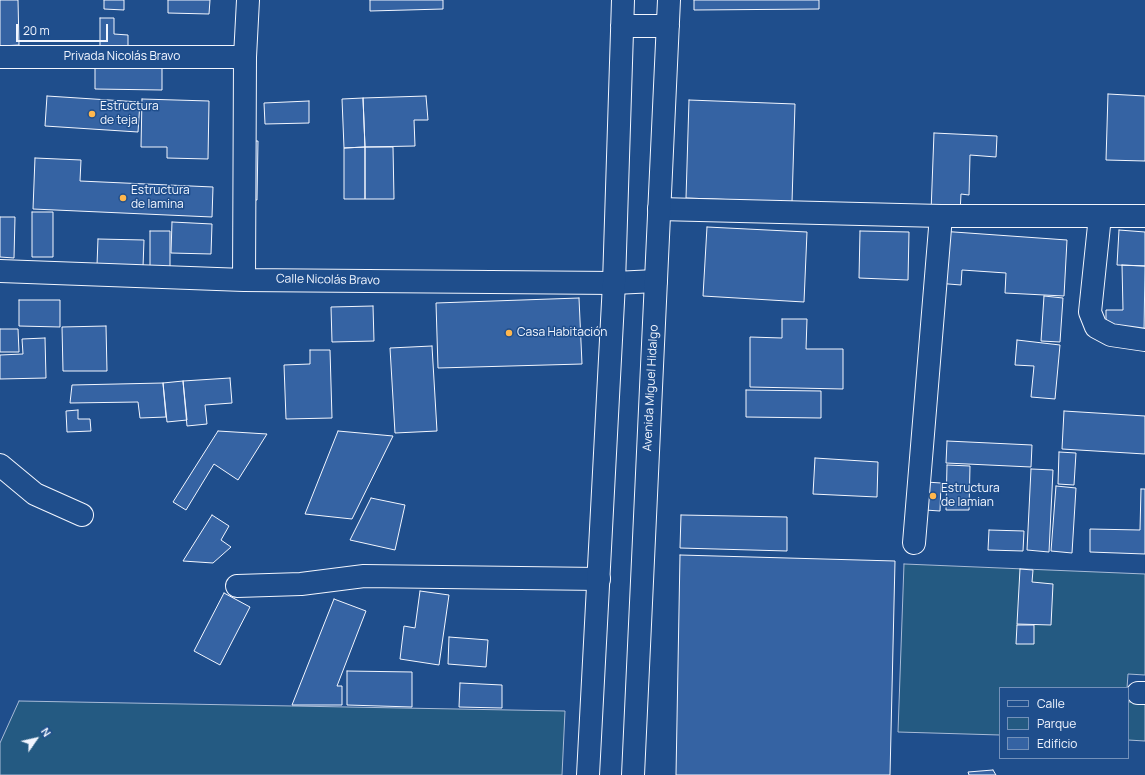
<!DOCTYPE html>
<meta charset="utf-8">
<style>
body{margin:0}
#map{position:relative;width:1145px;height:775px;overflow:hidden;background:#1f4e8c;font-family:Manrope,sans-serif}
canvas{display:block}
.legend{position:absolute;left:999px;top:687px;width:130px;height:72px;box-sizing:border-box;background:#1f4e8c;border:1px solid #7391ba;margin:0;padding:5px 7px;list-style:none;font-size:12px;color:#f2f6ff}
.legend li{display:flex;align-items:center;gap:8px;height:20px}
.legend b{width:20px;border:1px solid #7391ba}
.north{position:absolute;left:16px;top:719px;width:40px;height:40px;-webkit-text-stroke:3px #1f4e8c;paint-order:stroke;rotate:56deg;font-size:11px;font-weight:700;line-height:16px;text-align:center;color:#f2f6ff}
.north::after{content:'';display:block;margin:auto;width:14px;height:18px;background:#f2f6ff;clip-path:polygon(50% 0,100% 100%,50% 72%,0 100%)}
.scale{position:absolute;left:16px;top:24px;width:92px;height:18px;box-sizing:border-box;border:2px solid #f2f6ff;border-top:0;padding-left:5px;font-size:12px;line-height:14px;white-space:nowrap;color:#f2f6ff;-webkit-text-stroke:3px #1f4e8c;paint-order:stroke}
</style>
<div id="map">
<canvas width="1145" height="775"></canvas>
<ul class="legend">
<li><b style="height:5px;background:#1f4e8c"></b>Calle</li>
<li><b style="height:11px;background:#245a82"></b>Parque</li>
<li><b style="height:11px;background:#3563a3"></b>Edificio</li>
</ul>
<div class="north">N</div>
<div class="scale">20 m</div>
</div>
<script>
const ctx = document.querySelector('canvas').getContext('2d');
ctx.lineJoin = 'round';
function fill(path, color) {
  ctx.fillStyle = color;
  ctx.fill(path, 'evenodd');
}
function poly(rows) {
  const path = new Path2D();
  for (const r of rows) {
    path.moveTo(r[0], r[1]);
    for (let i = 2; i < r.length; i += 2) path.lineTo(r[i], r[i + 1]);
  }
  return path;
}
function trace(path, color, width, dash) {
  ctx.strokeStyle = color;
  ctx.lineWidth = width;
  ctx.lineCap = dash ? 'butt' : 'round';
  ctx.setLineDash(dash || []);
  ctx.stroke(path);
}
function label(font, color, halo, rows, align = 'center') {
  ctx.font = font + ' Manrope,sans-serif';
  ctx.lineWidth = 3;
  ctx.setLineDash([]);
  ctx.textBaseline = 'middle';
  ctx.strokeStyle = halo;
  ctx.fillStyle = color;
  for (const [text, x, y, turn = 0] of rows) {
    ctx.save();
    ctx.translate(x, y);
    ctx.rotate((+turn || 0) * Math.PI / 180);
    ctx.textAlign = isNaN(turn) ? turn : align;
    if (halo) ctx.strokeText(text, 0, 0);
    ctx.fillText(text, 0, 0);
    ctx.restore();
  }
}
const green = poly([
 [904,564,1145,574,1145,675,1128,674,1127,688,1000,688,1000,735,898,732,904,564],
 [19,701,565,711,562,775,0,775,0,743,19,701],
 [1128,702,1145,702,1145,741,1128,740,1128,702]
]);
fill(green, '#245a82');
trace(green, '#a8bbd7', 1);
const building = poly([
 [0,0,18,0,19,45,0,46,0,0],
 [104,0,124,0,124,10,104,9,104,0],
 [168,0,210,0,209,14,168,13,168,0],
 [370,0,443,0,443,9,370,11,370,0],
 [694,0,819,0,819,9,694,10,694,0],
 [100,18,114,18,114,34,128,35,128,48,100,48,100,18],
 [95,65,162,67,162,90,95,89,95,65],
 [1108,94,1145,96,1145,161,1106,160,1108,94],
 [47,96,140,102,138,132,45,126,47,96],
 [426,96,428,120,414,120,415,146,365,147,363,98,426,96],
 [363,98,365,147,344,148,342,99,363,98],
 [142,99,209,101,208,159,167,158,167,147,141,147,142,99],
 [689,100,795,104,792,202,686,198,689,100],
 [309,101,309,123,265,124,264,103,309,101],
 [934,133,997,136,996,157,970,155,969,195,961,194,960,213,931,212,934,133],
 [246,141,258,141,257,200,245,200,246,141],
 [365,147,393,147,394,199,365,199,365,147],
 [365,147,365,199,344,199,344,148,365,147],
 [35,158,81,160,80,181,213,187,212,217,33,209,35,158],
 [32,212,53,212,53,257,32,257,32,212],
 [0,217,15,217,14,258,0,257,0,217],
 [172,222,212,224,211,254,171,253,172,222],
 [707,227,807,232,804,302,703,296,707,227],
 [1119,230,1145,232,1145,266,1117,265,1119,230],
 [150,231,170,231,170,268,150,268,150,231],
 [860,231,909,232,908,280,859,278,860,231],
 [940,231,1067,240,1064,296,1005,293,1006,273,962,270,961,285,936,283,940,231],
 [98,239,144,240,143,267,97,265,98,239],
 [1122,265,1145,266,1144,333,1106,331,1106,310,1123,310,1122,265],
 [1044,296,1063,298,1060,342,1041,341,1044,296],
 [579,298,582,364,438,368,436,303,579,298],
 [19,300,60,300,60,327,19,326,19,300],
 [373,306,374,341,332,342,331,307,373,306],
 [782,319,807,319,806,349,843,349,843,389,750,387,750,337,782,338,782,319],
 [106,326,107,371,63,371,62,327,106,326],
 [0,329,18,329,19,352,0,352,0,329],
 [45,338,46,378,0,379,0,355,23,354,22,339,45,338],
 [1017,340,1060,345,1055,399,1031,397,1034,366,1015,365,1017,340],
 [432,346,437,431,395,433,390,348,432,346],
 [310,350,330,350,332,418,286,419,284,365,310,364,310,350],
 [230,378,232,403,205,405,207,424,187,426,183,381,230,378],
 [183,381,187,420,167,422,163,383,183,381],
 [163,383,166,417,140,418,138,402,70,403,72,385,163,383],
 [746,390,821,391,821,418,746,417,746,390],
 [78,410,78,419,90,419,91,431,67,432,66,411,78,410],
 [1064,411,1145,416,1145,454,1062,449,1064,411],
 [218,431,267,434,238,480,214,464,186,510,173,502,218,431],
 [338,431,393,436,352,519,305,514,338,431],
 [947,441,1032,445,1031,467,946,463,947,441],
 [1059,452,1076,453,1074,485,1058,484,1059,452],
 [815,458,878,462,877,497,813,494,815,458],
 [947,465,970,466,969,510,946,510,947,465],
 [1031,469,1053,470,1049,552,1027,550,1031,469],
 [926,482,941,483,940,511,925,510,926,482],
 [1056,486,1076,488,1072,553,1051,551,1056,486],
 [1141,489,1145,489,1145,554,1090,552,1090,529,1140,530,1141,489],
 [371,498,405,505,395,550,350,540,371,498],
 [212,515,229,526,221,540,231,547,213,563,183,561,212,515],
 [681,515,787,517,787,551,680,548,681,515],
 [989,530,1024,531,1023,551,988,550,989,530],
 [680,555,895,561,890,775,676,775,680,555],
 [1020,569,1033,570,1032,582,1053,584,1051,625,1017,624,1020,569],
 [420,591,449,595,439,665,400,659,404,626,415,628,420,591],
 [224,593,250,607,220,665,194,651,224,593],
 [334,599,366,611,337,686,342,686,342,705,292,705,334,599],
 [1017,625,1034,625,1034,644,1016,644,1017,625],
 [449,637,488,640,486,667,448,664,449,637],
 [347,671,412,672,412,707,347,705,347,671],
 [460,683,502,685,502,708,459,707,460,683],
 [993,770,996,775,969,775,968,772,993,770]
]);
fill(building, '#3563a3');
trace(building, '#f2f6ff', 1);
const minor = poly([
 [0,57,245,57],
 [659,209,941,216,1145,216],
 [1100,216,1090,312,1096,327,1111,335,1145,340],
 [0,271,244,280,614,283,656,281],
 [244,280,245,57,248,0],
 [0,465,35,494,82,515],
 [914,543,941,216],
 [237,586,301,584,364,576,599,579],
 [1138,693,1145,693]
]);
const major = poly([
 [622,26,668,26],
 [588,775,614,283,623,0],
 [633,775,669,0]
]);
trace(minor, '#f2f6ff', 24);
trace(major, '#f2f6ff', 24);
trace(minor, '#1f4e8c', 22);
trace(major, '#1f4e8c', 22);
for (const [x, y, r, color] of [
 [92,114,4,"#ffb74d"],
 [123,198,4,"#ffb74d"],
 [509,333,4,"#ffb74d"],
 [933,496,4,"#ffb74d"]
]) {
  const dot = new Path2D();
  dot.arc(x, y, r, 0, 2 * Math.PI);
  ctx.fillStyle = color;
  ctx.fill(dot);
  trace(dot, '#1f4e8c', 1.5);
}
label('12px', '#f2f6ff', '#1f4e8c', [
 ["Privada Nicolás Bravo",122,57],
 ["Calle Nicolás Bravo",328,280,1],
 ["Avenida Miguel Hidalgo",651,388,-87]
]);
label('12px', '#f2f6ff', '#1f4e8c', [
 ["Estructura",100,107],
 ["de teja",100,121],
 ["Estructura",131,191],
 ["de lamina",131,205],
 ["Casa Habitación",517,333],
 ["Estructura",941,489],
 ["de lamian",941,503]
], 'left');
</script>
